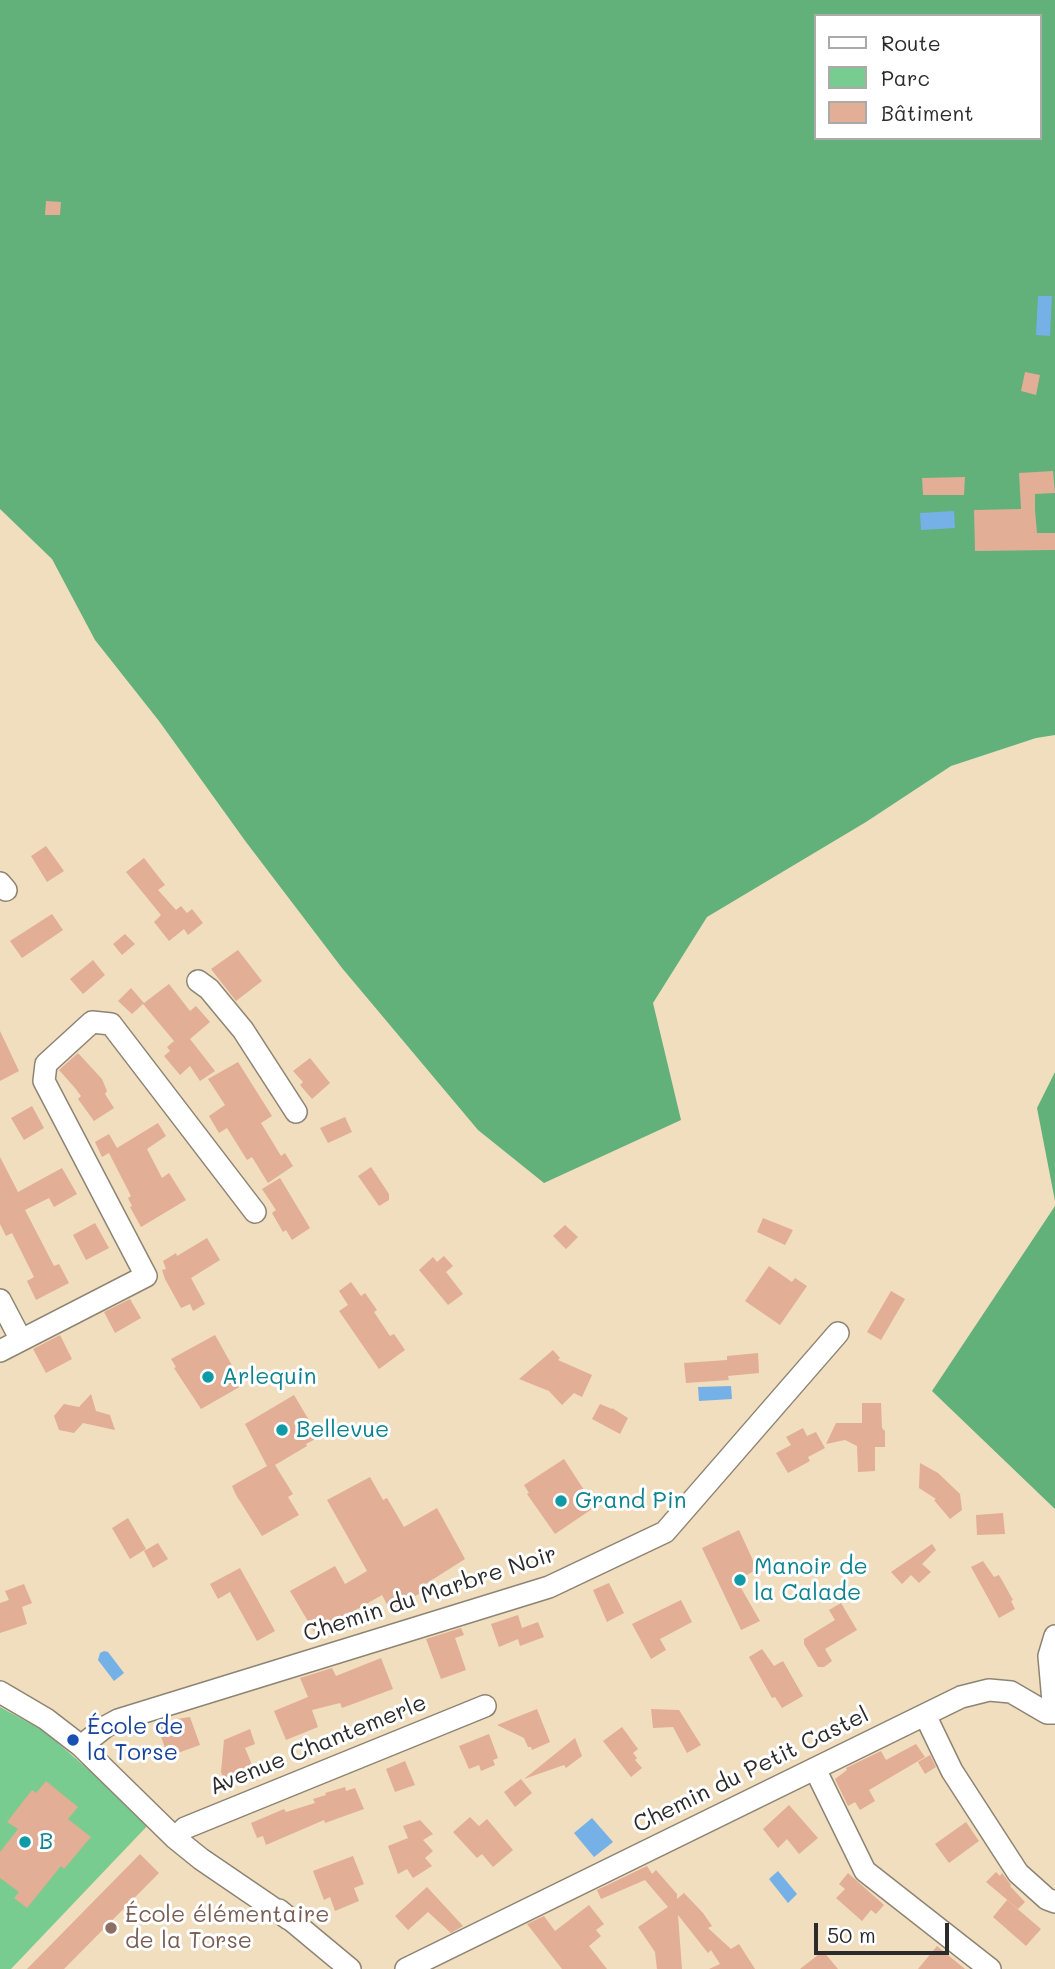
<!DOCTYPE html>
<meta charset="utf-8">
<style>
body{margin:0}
#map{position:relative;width:1055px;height:1969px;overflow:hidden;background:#f0debe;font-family:Mali,sans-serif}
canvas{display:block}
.legend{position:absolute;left:814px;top:14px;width:228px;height:126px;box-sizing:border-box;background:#fff;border:2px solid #aaa;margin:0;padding:9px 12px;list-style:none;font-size:21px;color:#2b2b2b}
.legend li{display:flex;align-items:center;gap:14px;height:35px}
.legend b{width:35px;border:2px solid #aaa}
.scale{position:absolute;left:814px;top:1923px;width:135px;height:32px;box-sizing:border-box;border:4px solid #2b2b2b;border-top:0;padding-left:9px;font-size:21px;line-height:24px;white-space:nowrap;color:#2b2b2b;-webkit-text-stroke:5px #fff;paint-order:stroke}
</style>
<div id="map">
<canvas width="1055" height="1969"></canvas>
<ul class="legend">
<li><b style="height:9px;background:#fff"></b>Route</li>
<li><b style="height:19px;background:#78cc8f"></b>Parc</li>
<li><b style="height:19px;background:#e2ae95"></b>Bâtiment</li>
</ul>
<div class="scale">50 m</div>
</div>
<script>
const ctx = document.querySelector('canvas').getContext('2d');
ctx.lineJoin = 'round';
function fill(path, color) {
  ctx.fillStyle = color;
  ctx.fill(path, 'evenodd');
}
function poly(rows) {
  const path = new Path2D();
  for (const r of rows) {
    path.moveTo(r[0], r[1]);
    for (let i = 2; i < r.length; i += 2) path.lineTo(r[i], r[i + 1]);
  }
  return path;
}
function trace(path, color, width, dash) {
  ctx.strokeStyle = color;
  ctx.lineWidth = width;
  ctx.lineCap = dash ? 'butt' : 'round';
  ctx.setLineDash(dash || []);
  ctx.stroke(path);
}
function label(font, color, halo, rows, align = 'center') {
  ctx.font = font + ' Mali,sans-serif';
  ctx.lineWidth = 6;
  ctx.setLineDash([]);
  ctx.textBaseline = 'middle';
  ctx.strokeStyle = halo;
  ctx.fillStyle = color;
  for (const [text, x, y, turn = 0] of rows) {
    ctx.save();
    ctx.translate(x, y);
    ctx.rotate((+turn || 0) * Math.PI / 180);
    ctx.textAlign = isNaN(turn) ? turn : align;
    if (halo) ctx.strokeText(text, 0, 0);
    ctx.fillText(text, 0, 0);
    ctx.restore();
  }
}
fill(poly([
 [0,1707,44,1731,150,1823,11,1969,0,1969]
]), '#78cc8f');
fill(poly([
 [0,0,1055,0,1055,735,1036,738,951,766,866,822,707,917,653,1003,681,1120,544,1183,478,1130,342,968,246,842,159,721,95,640,52,559,0,509],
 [815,16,1039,16,1039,138,815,138],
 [1055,1072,1055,1201,1037,1108],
 [1055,1206,1055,1509,932,1391]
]), '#62b07a');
fill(poly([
 [1038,296,1052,296,1050,336,1036,335],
 [954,511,955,528,921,530,920,513],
 [731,1386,732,1399,699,1401,698,1387],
 [104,1651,108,1652,124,1673,114,1681,98,1660,100,1653],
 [592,1818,613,1842,594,1857,574,1833],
 [778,1871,797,1894,788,1903,769,1879]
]), '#75b1e7');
fill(poly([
 [46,201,61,202,60,215,45,215],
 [1025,372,1040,375,1036,395,1021,391],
 [1053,471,1055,493,1035,494,1035,509,1037,533,1055,533,1055,550,975,551,974,510,1021,509,1019,473],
 [965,477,964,495,923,495,922,478],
 [46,846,64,871,47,882,31,856],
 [144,858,165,885,158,890,176,910,181,906,187,913,192,909,203,923,188,935,184,929,169,941,154,922,161,915,126,872],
 [52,914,63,930,22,958,10,941],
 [125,934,135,944,122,955,113,944],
 [238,950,262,981,236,1001,211,969],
 [93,960,105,975,83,994,70,979],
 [169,984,190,1011,196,1006,210,1022,190,1039,215,1071,200,1081,190,1066,180,1075,164,1056,170,1051,167,1047,174,1041,143,1004,132,1014,118,1001,131,988,144,1003],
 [0,1031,19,1071,0,1081],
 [78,1053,102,1079,107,1091,105,1094,114,1108,94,1121,78,1099,81,1096,75,1088,59,1070],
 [310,1058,330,1083,312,1099,300,1085,303,1082,293,1071],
 [238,1062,272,1116,261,1123,281,1156,285,1153,293,1166,268,1183,252,1157,247,1160,227,1128,219,1133,209,1116,225,1105,208,1079],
 [32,1106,44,1128,24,1140,11,1118],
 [345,1117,352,1132,328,1143,320,1128],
 [158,1123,166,1136,147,1149,162,1178,169,1173,186,1200,141,1227,130,1207,132,1206,128,1198,131,1196,109,1153,114,1150,102,1157,95,1142,109,1134,117,1148],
 [0,1157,18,1192,62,1168,77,1194,54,1207,49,1198,25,1210,54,1266,59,1264,69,1283,36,1300,27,1281,34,1277,12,1233,6,1236,0,1224],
 [371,1167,389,1194,389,1200,379,1206,358,1176],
 [280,1178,310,1228,292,1240,286,1230,283,1232,272,1213,276,1210,262,1189],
 [763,1218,793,1230,785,1245,757,1232],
 [95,1223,109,1248,86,1260,73,1235],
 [565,1225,578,1237,566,1249,553,1236],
 [207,1238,220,1260,191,1278,205,1304,193,1311,190,1304,181,1308,165,1279,162,1270,166,1269,163,1261,176,1253,177,1256],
 [444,1256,453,1266,446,1272,463,1294,448,1305,419,1270,433,1257,437,1262],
 [769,1266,792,1282,795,1278,807,1286,780,1325,745,1301],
 [351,1282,361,1296,365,1293,377,1310,374,1312,390,1336,394,1334,405,1350,379,1369,339,1311,348,1305,339,1291],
 [891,1291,905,1299,881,1340,867,1332],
 [130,1299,141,1318,115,1333,104,1312],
 [60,1335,72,1359,46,1373,33,1349],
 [215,1335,243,1385,201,1409,174,1368,176,1367,171,1359],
 [553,1350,560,1358,558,1360,592,1375,582,1397,574,1393,562,1405,549,1391,519,1379],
 [758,1353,759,1373,728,1376,729,1380,686,1383,684,1363,727,1360,727,1356],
 [91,1394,96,1411,110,1415,115,1430,83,1423,74,1433,59,1430,54,1416,64,1404,79,1407],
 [294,1395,319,1437,306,1444,307,1446,275,1465,293,1494,288,1497,299,1515,262,1536,236,1495,232,1486,267,1466,245,1424],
 [862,1403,881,1403,882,1428,885,1431,885,1447,875,1447,875,1471,858,1472,857,1446,845,1440,826,1444,836,1423,862,1423],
 [600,1404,612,1409,612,1408,628,1418,620,1434,592,1419],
 [803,1428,807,1436,816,1432,825,1448,808,1457,810,1461,788,1473,776,1453,791,1445,786,1437],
 [564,1459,595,1507,555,1534,527,1494,529,1493,524,1485],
 [920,1463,938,1473,960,1494,962,1510,950,1519,934,1500,936,1499,919,1488],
 [370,1477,383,1500,387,1498,404,1527,437,1508,465,1559,424,1585,426,1590,390,1610,382,1595,315,1633,290,1591,335,1566,345,1584,367,1571,327,1500],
 [1003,1513,1005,1534,977,1535,976,1515],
 [128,1518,146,1549,130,1559,112,1528],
 [739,1530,757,1569,737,1581,760,1621,741,1630,702,1548],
 [158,1543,168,1559,153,1568,144,1551],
 [932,1544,936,1550,922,1564,931,1572,919,1583,911,1575,902,1584,891,1572],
 [983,1561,994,1577,999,1575,1013,1600,1011,1601,1015,1609,999,1618,971,1567],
 [240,1568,275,1631,257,1641,230,1592,218,1599,210,1584],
 [609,1583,624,1613,607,1622,593,1590],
 [24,1584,32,1603,22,1607,27,1624,0,1633,0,1603,9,1600,5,1591],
 [681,1600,692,1622,660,1639,666,1650,651,1659,632,1624],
 [841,1603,857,1630,825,1649,832,1661,824,1667,818,1667,804,1644,804,1639,835,1620,829,1610],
 [518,1615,522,1628,538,1622,544,1637,520,1646,518,1639,499,1647,491,1624],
 [461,1628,464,1635,455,1638,466,1670,441,1679,426,1639],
 [762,1649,774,1666,783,1661,803,1696,782,1708,775,1697,772,1698,749,1657],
 [381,1658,393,1689,342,1708,340,1703,312,1710,318,1727,286,1740,274,1711,308,1697,300,1678,332,1668,336,1676],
 [537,1709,550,1742,532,1750,531,1747,528,1747,524,1738,497,1725],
 [651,1709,679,1710,701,1745,687,1753,673,1727,653,1728],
 [190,1717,200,1745,172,1755,169,1746,165,1748,158,1728,177,1721,177,1719],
 [622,1727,638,1749,633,1753,637,1758,635,1760,642,1768,631,1777,603,1741],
 [250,1729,255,1744,245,1748,255,1772,232,1783,224,1781,221,1772,224,1740],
 [489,1734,498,1758,493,1760,495,1765,481,1771,479,1765,469,1769,459,1746],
 [575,1738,582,1756,566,1768,564,1765,524,1779],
 [916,1744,925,1757,869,1790,875,1801,860,1810,855,1802,848,1806,835,1779,847,1770,846,1768,881,1751,886,1760],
 [930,1755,936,1767,925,1774,918,1762],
 [405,1761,415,1785,395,1792,386,1769],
 [521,1779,532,1793,515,1807,504,1792],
 [46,1781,78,1807,68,1819,91,1837,64,1869,61,1866,27,1908,14,1898,19,1892,0,1878,0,1852,18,1829,7,1822,32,1790,36,1793],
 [345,1787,346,1791,355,1788,364,1809,325,1823,324,1820,266,1845,263,1836,257,1838,251,1823,284,1809,286,1812,315,1803,313,1799,326,1795,325,1793],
 [789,1805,818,1838,799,1854,787,1839,778,1848,763,1829],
 [470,1817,479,1826,487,1819,513,1850,493,1867,482,1854,477,1858,453,1832],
 [420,1820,433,1834,423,1840,433,1851,425,1858,432,1866,413,1878,407,1869,398,1874,388,1846,408,1838,403,1826],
 [966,1822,979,1841,949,1863,935,1844],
 [140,1854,159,1873,64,1969,27,1969],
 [353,1856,364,1884,354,1888,359,1901,335,1911,330,1897,324,1900,313,1871],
 [647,1866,652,1874,656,1870,677,1894,677,1899,684,1893,703,1913,712,1926,708,1928,731,1949,739,1944,755,1969,709,1969,720,1964,711,1950,708,1953,678,1915,682,1969,657,1969,655,1952,638,1927,668,1907,645,1880,601,1899,597,1890],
 [996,1872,1000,1876,1002,1873,1011,1885,1010,1886,1025,1902,1018,1909,986,1882],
 [848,1873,884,1905,876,1914,871,1910,862,1921,836,1898,845,1889,839,1884],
 [427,1887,463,1926,451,1933,428,1912,408,1930,395,1916],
 [1007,1900,1041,1929,1026,1946,993,1917],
 [589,1905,604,1924,596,1930,601,1936,589,1946,607,1969,562,1969,527,1924,544,1916,555,1931],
 [937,1946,965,1969,918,1969],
 [823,1951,838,1969,800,1969]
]), '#e2ae95');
const minor = poly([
 [0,883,6,890],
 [198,981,209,989,243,1030,296,1112],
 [0,1300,21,1340],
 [0,1351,146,1276,44,1081,46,1064,92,1022,111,1024,255,1212],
 [0,1692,46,1719,81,1746,175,1838,201,1859,289,1919],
 [925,1715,952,1771,1018,1873,1047,1899,1055,1902],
 [81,1746,105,1727,118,1720,549,1587,665,1532,838,1333],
 [815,1769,865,1871,990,1969],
 [175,1838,185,1828,485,1706],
 [279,1910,350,1969],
 [406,1969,961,1697,989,1690,1011,1692,1047,1713,1054,1713,1049,1656,1055,1636]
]);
trace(minor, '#8e8474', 24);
trace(minor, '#fff', 21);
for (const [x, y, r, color] of [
 [208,1377,7,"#0f9aa8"],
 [282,1430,7,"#0f9aa8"],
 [561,1501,7,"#0f9aa8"],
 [740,1580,7,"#0f9aa8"],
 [73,1740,7,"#1a4fb4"],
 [25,1842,7,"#0f9aa8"],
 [111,1928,7,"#8d6e63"]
]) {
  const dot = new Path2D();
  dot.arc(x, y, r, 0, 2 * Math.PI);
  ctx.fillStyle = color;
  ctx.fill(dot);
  trace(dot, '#fff', 2.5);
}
label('23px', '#0d838f', '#fff', [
 ["Arlequin",222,1377],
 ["Bellevue",296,1430],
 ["Grand Pin",575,1501],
 ["Manoir de",754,1567],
 ["la Calade",754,1593],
 ["B",39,1842]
], 'left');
label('23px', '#2b2b2b', '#fff', [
 ["Chemin du Marbre Noir",430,1594,-18],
 ["Avenue Chantemerle",318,1745,-22],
 ["Chemin du Petit Castel",751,1770,-26]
]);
label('23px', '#164399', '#fff', [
 ["École de",87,1727],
 ["la Torse",87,1753]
], 'left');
label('23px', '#785e54', '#fff', [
 ["École élémentaire",125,1915],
 ["de la Torse",125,1941]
], 'left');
</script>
